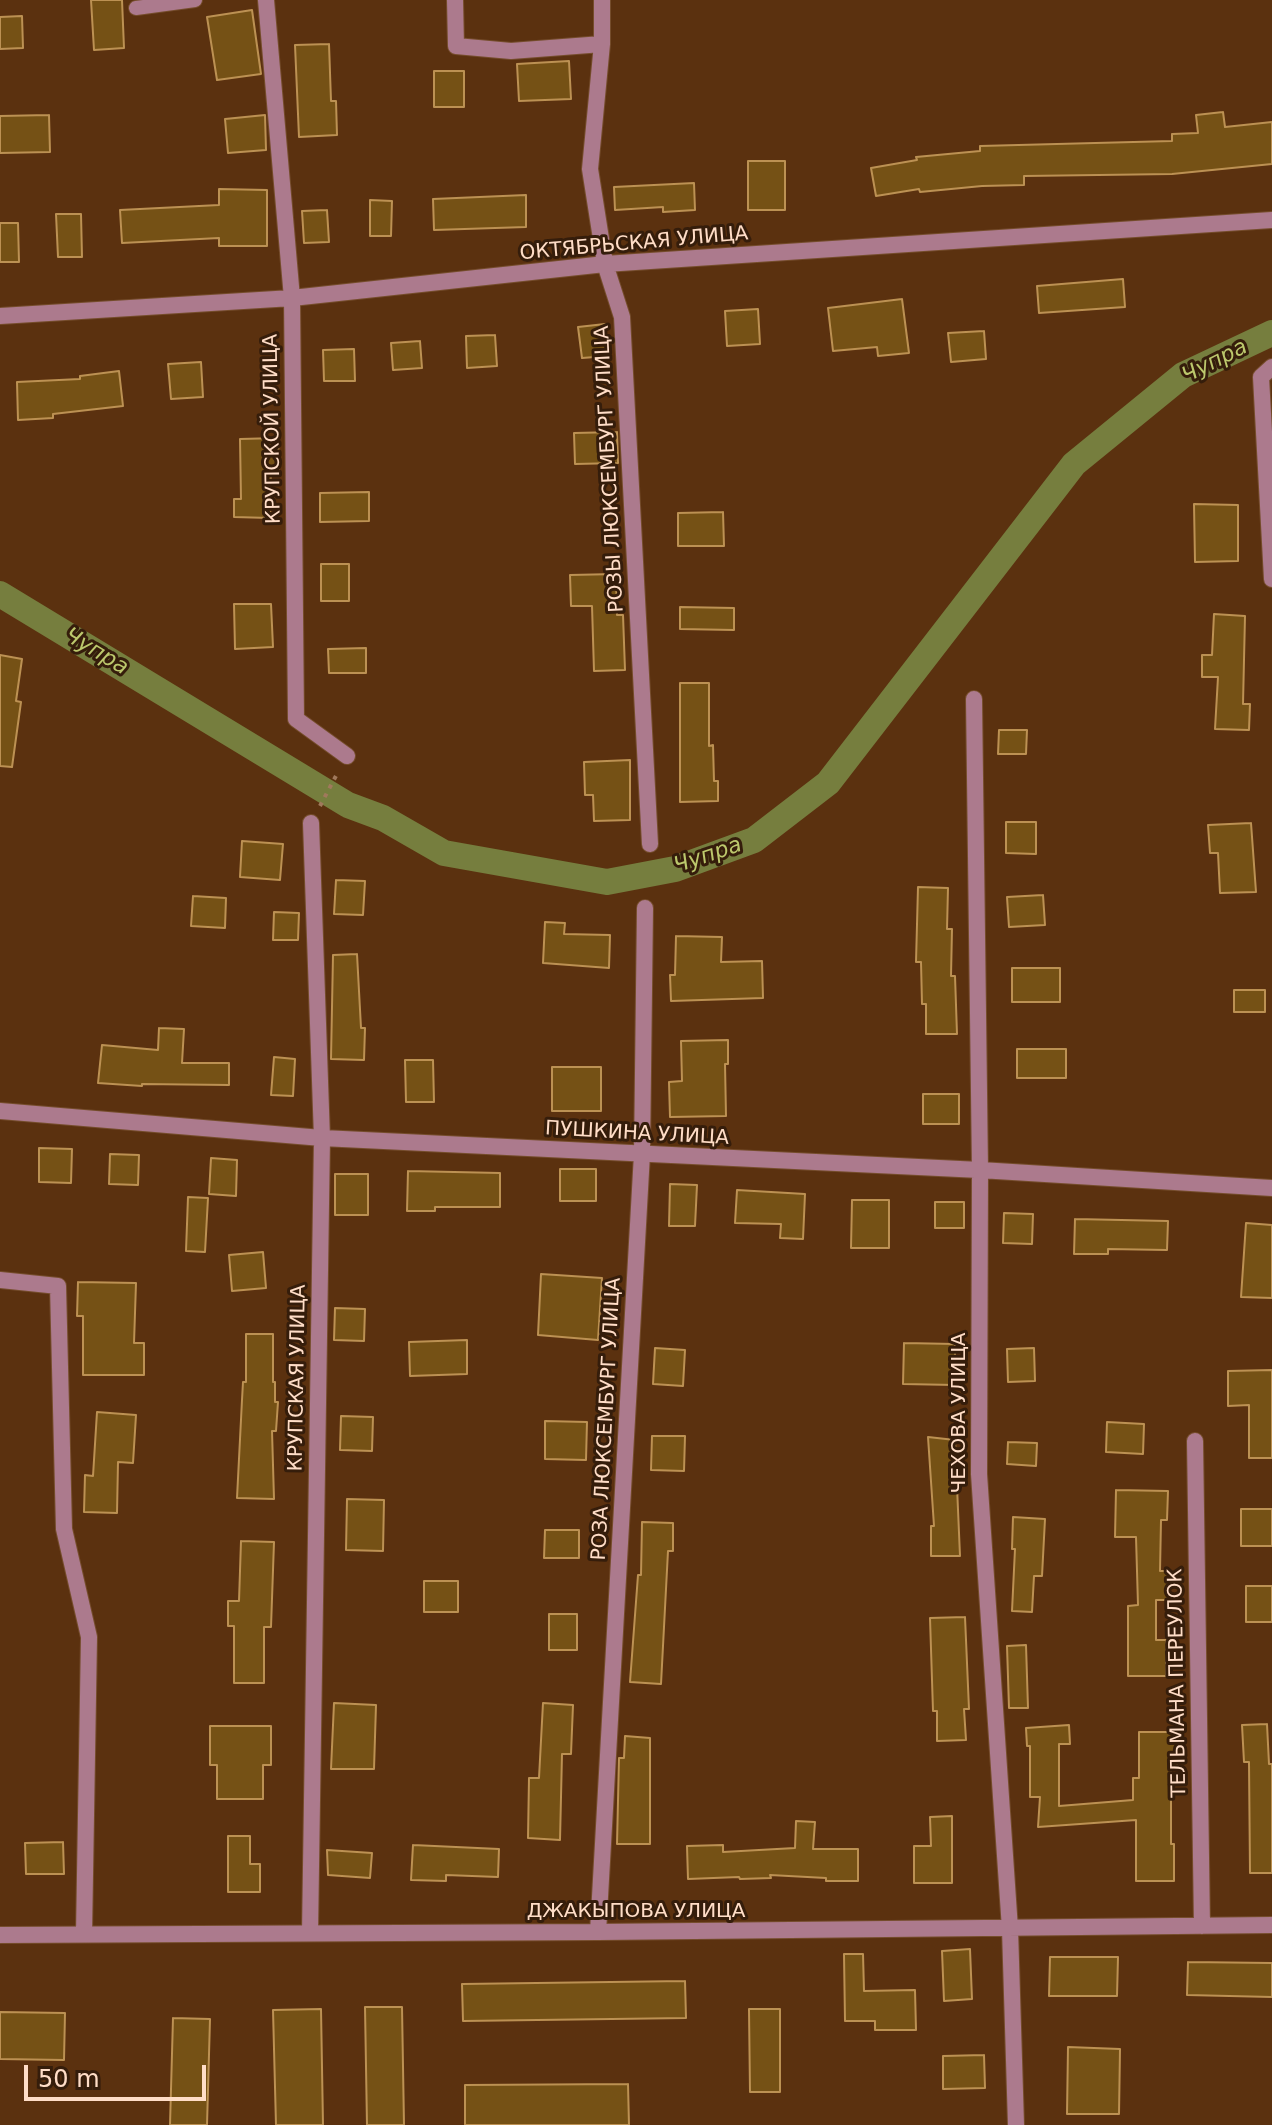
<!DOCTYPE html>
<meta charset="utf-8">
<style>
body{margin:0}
#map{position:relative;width:1272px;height:2125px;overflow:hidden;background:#5b310f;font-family:"DejaVu Sans",sans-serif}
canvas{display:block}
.scale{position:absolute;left:24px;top:2065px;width:182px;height:36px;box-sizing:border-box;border:4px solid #ffddc7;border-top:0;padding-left:10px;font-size:24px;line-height:28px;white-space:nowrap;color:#ffddc7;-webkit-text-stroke:6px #351d0b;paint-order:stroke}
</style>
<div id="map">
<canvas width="1272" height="2125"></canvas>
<div class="scale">50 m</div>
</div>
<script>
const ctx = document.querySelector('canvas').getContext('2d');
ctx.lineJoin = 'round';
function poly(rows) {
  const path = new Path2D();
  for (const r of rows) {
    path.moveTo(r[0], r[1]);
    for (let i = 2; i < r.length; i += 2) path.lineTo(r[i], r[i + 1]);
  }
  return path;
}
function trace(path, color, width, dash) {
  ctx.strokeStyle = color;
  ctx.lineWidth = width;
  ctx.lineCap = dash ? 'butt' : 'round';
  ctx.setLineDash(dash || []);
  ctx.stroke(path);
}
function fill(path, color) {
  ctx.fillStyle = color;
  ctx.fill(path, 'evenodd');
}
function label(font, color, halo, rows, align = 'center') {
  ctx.font = font + ' "DejaVu Sans",sans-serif';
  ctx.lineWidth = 6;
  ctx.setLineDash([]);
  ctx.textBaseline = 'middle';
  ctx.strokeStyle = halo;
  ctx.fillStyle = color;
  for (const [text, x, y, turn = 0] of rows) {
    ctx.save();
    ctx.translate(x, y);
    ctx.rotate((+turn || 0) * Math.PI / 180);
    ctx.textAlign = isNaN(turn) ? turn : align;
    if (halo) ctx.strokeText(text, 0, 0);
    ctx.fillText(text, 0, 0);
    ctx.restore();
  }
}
trace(poly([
 [0,594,348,805,383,818,444,853,607,882,675,869,754,840,828,783,1074,464,1183,375,1272,333]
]), '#767e3e', 26);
const building = poly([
 [91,0,122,0,124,48,94,50,91,0],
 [252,10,261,74,217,80,207,17,252,10],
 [22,16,23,48,0,49,0,17,22,16],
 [329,44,331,101,336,101,337,135,299,137,295,45,329,44],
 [569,61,571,99,519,101,517,64,569,61],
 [434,71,464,71,464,107,434,107,434,71],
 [1223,112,1225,127,1272,122,1272,164,1172,174,1024,176,1024,185,982,186,920,192,919,189,876,196,871,168,917,160,916,157,980,151,980,146,1172,141,1172,134,1198,133,1196,115,1223,112],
 [49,115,50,152,0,153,0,116,49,115],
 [265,115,266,150,228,153,225,119,265,115],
 [748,161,785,161,785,210,748,210,748,161],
 [694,183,695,210,663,212,663,207,615,210,614,187,694,183],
 [219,189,267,190,267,246,219,246,219,238,122,243,120,210,219,205,219,189],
 [526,195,526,227,434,230,433,199,526,195],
 [370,200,392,201,391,236,370,236,370,200],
 [327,210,329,242,304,243,302,211,327,210],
 [56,214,81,214,82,257,58,257,56,214],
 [0,223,18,223,19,262,0,262,0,223],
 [1123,279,1125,307,1039,313,1037,286,1123,279],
 [902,299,909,353,878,356,877,347,833,351,828,308,902,299],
 [758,309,760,344,727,346,725,311,758,309],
 [605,324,608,356,582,358,578,327,605,324],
 [984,331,986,359,951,362,948,333,984,331],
 [495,335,497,366,467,368,466,336,495,335],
 [420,341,422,368,393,370,391,343,420,341],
 [354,349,355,381,324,381,323,350,354,349],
 [201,362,203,397,171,399,168,364,201,362],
 [119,371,123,406,53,414,53,418,18,420,17,382,80,379,80,376,119,371],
 [617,432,618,463,575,464,574,433,617,432],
 [278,438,279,471,271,471,270,518,234,517,234,499,241,499,240,439,278,438],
 [369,492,369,521,320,522,320,493,369,492],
 [1194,504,1238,505,1238,561,1195,562,1194,504],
 [723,512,724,546,678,546,678,513,723,512],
 [321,564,349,564,349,601,321,601,321,564],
 [616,574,617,615,623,615,625,670,594,671,592,606,571,606,570,575,616,574],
 [234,604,271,604,273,647,235,649,234,604],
 [680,607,734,608,734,630,680,629,680,607],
 [1214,614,1245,616,1243,704,1250,704,1249,730,1215,729,1218,677,1202,677,1202,655,1212,655,1214,614],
 [366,648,366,673,329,673,328,649,366,648],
 [0,655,22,659,16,701,21,702,12,767,0,766,0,655],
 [680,683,709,683,709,746,713,745,714,781,718,781,718,801,680,802,680,683],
 [999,730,1027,730,1026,754,998,754,999,730],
 [630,760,630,820,594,821,593,795,585,795,584,762,630,760],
 [1006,822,1036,822,1036,854,1006,853,1006,822],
 [1251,823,1256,892,1220,893,1218,853,1210,853,1208,825,1251,823],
 [242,841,283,844,280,880,240,877,242,841],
 [336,880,365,881,363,915,334,914,336,880],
 [918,887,948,888,947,929,952,929,951,976,955,976,957,1034,926,1034,926,1004,922,1004,921,962,916,962,918,887],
 [1043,895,1045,925,1009,927,1007,897,1043,895],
 [193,896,226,898,225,928,191,926,193,896],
 [274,912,299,913,298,940,273,940,274,912],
 [545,922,565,923,564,934,610,935,609,968,543,963,545,922],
 [676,936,722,937,721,962,762,961,763,998,671,1001,670,975,675,975,676,936],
 [357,954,361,1028,365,1028,364,1060,331,1059,333,955,357,954],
 [1012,968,1060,968,1060,1002,1012,1002,1012,968],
 [1234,990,1265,990,1265,1012,1234,1012,1234,990],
 [159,1028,184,1029,182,1063,229,1063,229,1085,142,1084,142,1086,98,1083,102,1045,158,1050,159,1028],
 [728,1040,728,1064,725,1064,726,1116,670,1117,669,1082,682,1081,681,1041,728,1040],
 [1017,1049,1066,1049,1066,1078,1017,1078,1017,1049],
 [274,1057,295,1059,293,1096,271,1095,274,1057],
 [405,1060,433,1060,434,1102,406,1102,405,1060],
 [552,1067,601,1067,601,1111,552,1111,552,1067],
 [923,1094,959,1094,959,1124,923,1124,923,1094],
 [39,1148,72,1149,71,1183,39,1182,39,1148],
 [110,1154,139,1155,138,1185,109,1184,110,1154],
 [211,1158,237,1160,236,1196,209,1194,211,1158],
 [560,1169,596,1169,596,1201,560,1201,560,1169],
 [408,1171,500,1173,500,1207,435,1207,435,1211,407,1211,408,1171],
 [335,1174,368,1174,368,1215,335,1215,335,1174],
 [670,1184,697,1185,695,1226,669,1226,670,1184],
 [737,1190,805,1194,803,1239,780,1238,781,1224,735,1223,737,1190],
 [188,1197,208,1198,205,1252,186,1251,188,1197],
 [852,1200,889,1200,889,1248,851,1248,852,1200],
 [935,1202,964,1202,964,1228,935,1228,935,1202],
 [1004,1213,1033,1214,1032,1244,1003,1243,1004,1213],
 [1075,1219,1168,1221,1167,1250,1108,1249,1108,1254,1074,1254,1075,1219],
 [1246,1223,1272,1225,1272,1298,1241,1297,1246,1223],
 [263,1252,266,1288,232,1291,229,1255,263,1252],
 [541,1274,602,1278,598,1340,538,1335,541,1274],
 [78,1282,136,1283,134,1343,144,1343,144,1375,83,1375,83,1316,77,1316,78,1282],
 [335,1308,365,1309,364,1341,334,1340,335,1308],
 [246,1334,273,1334,273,1382,275,1382,275,1402,278,1402,276,1431,272,1431,274,1499,237,1498,242,1400,243,1382,246,1382,246,1334],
 [467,1340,467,1374,410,1376,409,1342,467,1340],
 [904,1343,955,1344,955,1385,903,1384,904,1343],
 [655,1348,685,1350,683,1386,653,1384,655,1348],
 [1034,1348,1035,1381,1008,1382,1007,1349,1034,1348],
 [1272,1370,1272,1458,1249,1458,1249,1405,1228,1406,1228,1371,1272,1370],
 [97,1412,136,1415,133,1463,118,1462,117,1513,84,1512,85,1475,93,1476,97,1412],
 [341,1416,373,1417,372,1451,340,1450,341,1416],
 [545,1421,587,1422,586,1460,545,1459,545,1421],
 [1107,1422,1144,1424,1143,1454,1106,1452,1107,1422],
 [652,1436,685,1436,684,1471,651,1470,652,1436],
 [928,1437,955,1440,960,1556,931,1556,931,1526,934,1526,928,1437],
 [1008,1442,1037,1443,1036,1466,1007,1464,1008,1442],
 [1116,1490,1168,1491,1167,1520,1161,1520,1160,1571,1168,1571,1168,1600,1156,1600,1156,1640,1166,1640,1166,1676,1128,1676,1128,1606,1138,1605,1136,1537,1115,1537,1116,1490],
 [347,1499,384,1500,383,1551,346,1550,347,1499],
 [1241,1509,1272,1509,1272,1546,1241,1546,1241,1509],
 [1013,1517,1045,1519,1042,1576,1034,1576,1032,1612,1012,1611,1015,1549,1012,1549,1013,1517],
 [642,1522,673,1523,673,1551,668,1551,661,1684,630,1682,638,1575,641,1575,642,1522],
 [545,1530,579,1530,579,1558,544,1558,545,1530],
 [241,1541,274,1542,271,1627,264,1627,264,1683,234,1683,234,1626,228,1626,228,1601,239,1601,241,1541],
 [424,1581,458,1581,458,1612,424,1612,424,1581],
 [1246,1586,1272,1586,1272,1622,1246,1622,1246,1586],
 [549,1614,577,1614,577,1650,549,1650,549,1614],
 [965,1617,969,1709,964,1709,966,1740,937,1741,937,1711,933,1711,930,1618,965,1617],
 [1026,1645,1028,1708,1009,1708,1007,1646,1026,1645],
 [334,1703,376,1705,374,1769,331,1769,334,1703],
 [543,1703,573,1705,571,1754,562,1754,560,1840,528,1838,529,1778,539,1778,543,1703],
 [1267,1724,1269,1764,1272,1764,1272,1873,1250,1873,1249,1762,1244,1762,1242,1725,1267,1724],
 [1069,1725,1070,1744,1059,1744,1059,1806,1133,1800,1133,1778,1139,1778,1139,1732,1177,1732,1177,1769,1171,1769,1171,1844,1174,1844,1174,1881,1136,1881,1136,1820,1038,1827,1040,1797,1030,1797,1030,1746,1027,1746,1026,1728,1069,1725],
 [210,1726,271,1726,271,1765,263,1765,263,1799,217,1799,217,1765,210,1765,210,1726],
 [625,1736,650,1738,650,1844,617,1844,619,1758,624,1758,625,1736],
 [952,1816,952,1883,914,1883,914,1846,931,1846,930,1817,952,1816],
 [796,1821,815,1822,813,1849,858,1849,858,1881,826,1881,826,1878,770,1875,771,1878,740,1879,739,1877,688,1879,687,1846,723,1845,723,1852,795,1848,796,1821],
 [228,1836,250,1836,250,1864,260,1864,260,1892,228,1892,228,1836],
 [63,1842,64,1874,26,1874,25,1843,63,1842],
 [413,1845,499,1849,498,1877,446,1875,446,1881,411,1880,413,1845],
 [327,1850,372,1853,370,1878,328,1875,327,1850],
 [970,1949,972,1999,944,2001,942,1951,970,1949],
 [844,1954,863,1954,864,1991,915,1990,916,2030,875,2030,875,2021,845,2021,844,1954],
 [1050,1957,1118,1957,1117,1996,1049,1996,1050,1957],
 [1188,1962,1272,1963,1272,1997,1187,1995,1188,1962],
 [685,1981,686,2018,463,2021,462,1984,685,1981],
 [365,2007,402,2007,404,2125,367,2125,365,2007],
 [321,2009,323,2125,276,2125,273,2010,321,2009],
 [749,2009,780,2009,780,2092,750,2092,749,2009],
 [0,2012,65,2013,64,2060,0,2059,0,2012],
 [173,2018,210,2019,207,2125,170,2125,173,2018],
 [1068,2047,1120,2049,1119,2114,1067,2114,1068,2047],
 [984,2055,985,2088,943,2089,943,2056,984,2055],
 [628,2084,629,2125,465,2125,465,2085,628,2084]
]);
fill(building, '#755115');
trace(building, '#bc9153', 2);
const service = poly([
 [136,8,195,0]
]);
const minor = poly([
 [266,0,292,298,296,719,347,756],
 [455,0,456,46,511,51,602,44],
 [602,0,602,44,590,169,605,264,622,317,650,844],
 [0,316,292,298,605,264,1272,220],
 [1272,367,1261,377,1272,579],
 [974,699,980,1170,979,1474,1010,1929,1016,2125],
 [0,1111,322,1138,980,1170,1272,1188],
 [0,1280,58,1286,64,1529,89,1637,84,1934],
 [1195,1441,1202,1926],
 [598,1932,642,1154,645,908],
 [310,1933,322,1138,311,823],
 [0,1935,598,1932,1272,1925]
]);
trace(service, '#754d2c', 16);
trace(minor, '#754d2c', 18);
trace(poly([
 [320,806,338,772]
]), '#a0795c', 4, [4, 6]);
trace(service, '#ac7a8d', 14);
trace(minor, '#ac7a8d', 16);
label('20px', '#ffddc7', '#351d0b', [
 ["ОКТЯБРЬСКАЯ УЛИЦА",634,244,-5],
 ["КРУПСКОЙ УЛИЦА",273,429,-91],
 ["РОЗЫ ЛЮКСЕМБУРГ УЛИЦА",610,469,-93],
 ["ПУШКИНА УЛИЦА",637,1134,3],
 ["КРУПСКАЯ УЛИЦА",298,1378,-89],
 ["ЧЕХОВА УЛИЦА",960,1413,-90],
 ["РОЗА ЛЮКСЕМБУРГ УЛИЦА",607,1419,-87],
 ["ТЕЛЬМАНА ПЕРЕУЛОК",1178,1683,-91],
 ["ДЖАКЫПОВА УЛИЦА",636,1912]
]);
label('italic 22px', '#bcc86c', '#351d0b', [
 ["Чупра",1215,362,-27],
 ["Чупра",96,652,31],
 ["Чупра",708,856,-19]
]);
</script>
